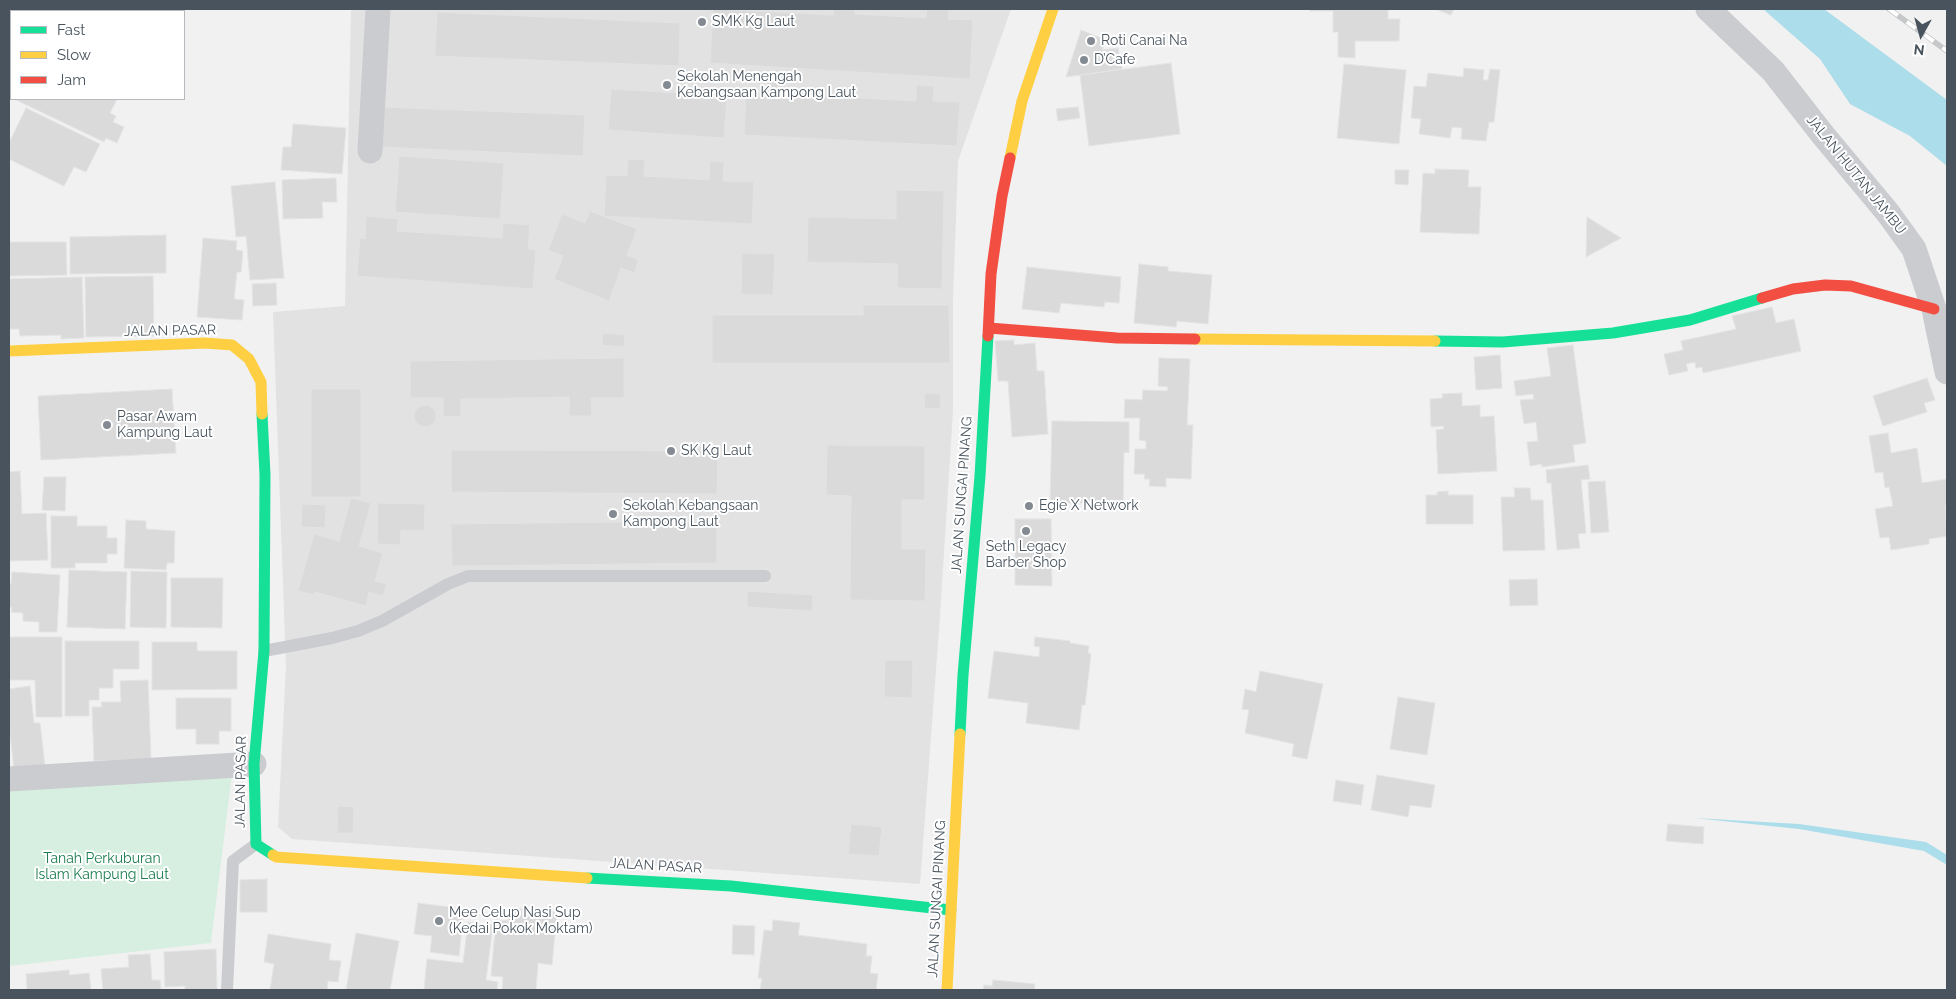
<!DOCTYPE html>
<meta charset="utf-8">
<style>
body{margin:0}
#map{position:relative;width:1956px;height:999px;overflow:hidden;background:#f1f1f1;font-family:Raleway,sans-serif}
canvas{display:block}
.frame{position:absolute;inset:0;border:10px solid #48535d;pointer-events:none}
.legend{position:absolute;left:10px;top:10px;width:175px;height:90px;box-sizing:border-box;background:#fff;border:1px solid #b6babe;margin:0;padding:6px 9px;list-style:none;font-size:15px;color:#48535d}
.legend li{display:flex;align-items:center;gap:10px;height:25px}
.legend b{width:25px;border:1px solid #b6babe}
.north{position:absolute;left:1896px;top:10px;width:50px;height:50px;-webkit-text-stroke:4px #fff;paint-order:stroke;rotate:187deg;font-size:14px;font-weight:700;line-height:20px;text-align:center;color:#48535d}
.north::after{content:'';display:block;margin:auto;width:18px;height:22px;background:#48535d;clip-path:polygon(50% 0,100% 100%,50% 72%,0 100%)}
</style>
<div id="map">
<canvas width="1956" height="999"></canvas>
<div class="frame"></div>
<ul class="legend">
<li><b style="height:6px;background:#16e098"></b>Fast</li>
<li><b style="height:6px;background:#ffcf43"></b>Slow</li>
<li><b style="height:6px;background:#f24e42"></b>Jam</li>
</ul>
<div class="north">N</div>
</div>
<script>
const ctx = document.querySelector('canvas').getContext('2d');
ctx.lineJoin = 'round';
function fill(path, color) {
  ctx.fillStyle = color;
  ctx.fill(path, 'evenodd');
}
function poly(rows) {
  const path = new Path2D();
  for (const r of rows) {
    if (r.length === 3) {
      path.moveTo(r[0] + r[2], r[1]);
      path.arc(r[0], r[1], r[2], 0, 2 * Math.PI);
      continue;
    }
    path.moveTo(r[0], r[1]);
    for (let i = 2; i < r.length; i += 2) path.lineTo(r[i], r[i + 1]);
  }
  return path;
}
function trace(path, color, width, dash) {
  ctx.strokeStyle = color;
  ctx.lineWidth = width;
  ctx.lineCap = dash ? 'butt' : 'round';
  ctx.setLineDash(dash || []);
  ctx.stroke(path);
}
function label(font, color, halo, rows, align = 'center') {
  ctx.font = font + ' Raleway,sans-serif';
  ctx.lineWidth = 4;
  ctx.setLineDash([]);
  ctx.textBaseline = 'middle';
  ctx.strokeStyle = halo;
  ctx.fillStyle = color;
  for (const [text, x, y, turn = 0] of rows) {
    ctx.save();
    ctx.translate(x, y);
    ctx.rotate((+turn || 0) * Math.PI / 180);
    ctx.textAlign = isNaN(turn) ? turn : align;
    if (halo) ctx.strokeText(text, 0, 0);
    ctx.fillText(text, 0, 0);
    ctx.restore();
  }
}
fill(poly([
 [351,9,1011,9,958,161,953,301,953,411,940,616,920,884,292,839,278,827,286,666,273,312,345,306]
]), '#e3e2e3');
fill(poly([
 [232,774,211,943,9,966,9,784]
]), '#d7efe0');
fill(poly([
 [1763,9,1824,9,1947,100,1947,166,1910,136,1850,104,1820,59],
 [1694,818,1799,824,1926,842,1947,855,1947,865,1924,851,1799,829]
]), '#acddeb');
const building = poly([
 [9,9,42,9,42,11,11,11,11,16,9,16,9,9],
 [713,9,833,15,834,9,855,9,855,14,926,18,927,9,949,9,948,19,973,20,970,79,710,63,713,9],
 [1310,9,1388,9,1388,19,1400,19,1399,41,1355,41,1355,58,1338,57,1338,32,1333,32,1333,11,1310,11,1310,9],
 [1435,9,1454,9,1451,15,1435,9],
 [437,12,680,23,679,66,435,56,437,12],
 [1081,30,1106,40,1102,50,1118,48,1122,69,1066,77,1081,30],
 [1171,63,1180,134,1089,146,1080,75,1171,63],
 [1344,64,1406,70,1399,144,1337,138,1344,64],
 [1464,68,1484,70,1483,80,1488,80,1490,69,1500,70,1494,122,1489,122,1486,141,1461,139,1462,128,1452,127,1450,138,1419,134,1421,119,1411,118,1414,86,1426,87,1428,73,1463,77,1464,68],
 [768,76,784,77,783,94,916,101,916,85,934,86,933,101,960,102,957,146,744,135,746,92,767,93,768,76],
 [611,89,727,96,724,138,608,130,611,89],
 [14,99,117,99,110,113,116,116,113,122,124,127,117,143,106,138,104,142,14,99],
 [382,107,585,115,583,156,380,147,382,107],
 [1078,107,1080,118,1058,121,1056,109,1078,107],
 [26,108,100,144,86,172,74,167,64,186,9,159,9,143,26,108],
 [293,124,346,128,342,174,281,170,283,147,291,147,293,124],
 [399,156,504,163,500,219,395,212,399,156],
 [628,159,645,160,644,176,709,180,710,161,724,162,723,181,754,182,752,224,604,216,606,175,627,176,628,159],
 [1435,169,1469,170,1468,187,1481,187,1479,234,1420,232,1423,173,1435,174,1435,169],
 [1395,170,1409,170,1408,185,1395,184,1395,170],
 [336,178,337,202,322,202,323,218,283,219,282,180,336,178],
 [275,182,284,278,250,280,246,236,236,237,231,186,275,182],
 [896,190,944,191,942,289,897,288,897,264,807,262,808,217,896,219,896,190],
 [590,211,637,229,627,255,639,260,634,273,621,268,609,301,554,279,563,256,548,250,562,214,585,223,590,211],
 [366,216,398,219,397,231,502,238,503,223,530,225,528,249,536,250,533,289,357,276,360,238,365,239,366,216],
 [1587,217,1621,238,1586,257,1587,217],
 [166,235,166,273,70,274,70,237,166,235],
 [203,238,237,241,236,250,243,251,241,272,237,272,234,299,244,300,242,320,197,317,203,238],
 [9,242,66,242,67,275,9,276,9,242],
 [742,253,775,254,773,295,741,294,742,253],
 [1139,264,1168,267,1168,271,1212,275,1208,324,1177,321,1176,327,1134,323,1139,264],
 [1027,267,1121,277,1119,303,1105,302,1104,307,1061,303,1059,313,1022,309,1027,267],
 [153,276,154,336,86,337,85,277,153,276],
 [82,277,84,338,61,339,61,335,20,336,19,329,9,329,9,279,82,277],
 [276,283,277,305,253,306,252,284,276,283],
 [863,305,949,305,950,363,712,363,712,315,863,315,863,305],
 [1772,307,1776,323,1794,319,1801,351,1703,373,1702,367,1696,368,1695,362,1686,364,1688,371,1669,375,1664,354,1683,350,1681,341,1736,329,1732,316,1772,307],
 [603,333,625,335,624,347,602,345,603,333],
 [1014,340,1014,345,1035,343,1037,371,1044,371,1048,434,1012,437,1008,381,998,381,995,341,1014,340],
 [1573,345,1586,443,1573,445,1575,462,1542,467,1542,464,1530,466,1527,442,1538,441,1536,422,1524,424,1520,400,1534,399,1533,394,1516,396,1514,381,1551,376,1547,348,1573,345],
 [1500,355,1502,388,1476,390,1474,357,1500,355],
 [624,358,624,398,591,398,592,416,569,416,569,397,461,399,461,416,443,417,443,398,410,398,410,361,624,358],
 [1159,358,1190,359,1187,425,1193,425,1191,479,1166,478,1166,487,1149,486,1150,479,1144,479,1145,474,1134,474,1135,449,1146,449,1146,441,1139,440,1140,418,1124,418,1125,399,1142,400,1143,390,1167,391,1168,387,1158,386,1159,358],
 [1927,378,1935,400,1924,403,1927,412,1883,426,1873,396,1927,378],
 [172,389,176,453,41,460,38,396,172,389],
 [311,389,361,389,361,497,311,497,311,389],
 [925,393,941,394,940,409,924,408,925,393],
 [1462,393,1462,406,1480,405,1480,417,1494,416,1497,471,1438,474,1436,430,1444,429,1443,426,1431,427,1430,399,1443,398,1442,394,1462,393],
 [425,416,11],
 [1052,421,1129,422,1129,453,1124,452,1123,510,1091,510,1091,503,1050,503,1052,421],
 [1888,433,1891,453,1917,448,1922,483,1947,479,1947,505,1945,505,1947,536,1929,539,1929,544,1891,550,1889,537,1880,538,1875,509,1893,506,1889,487,1885,488,1883,472,1875,473,1869,436,1888,433],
 [827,445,925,446,925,500,902,500,902,549,926,549,925,601,850,600,851,496,826,495,827,445],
 [451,450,718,451,717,494,451,492,451,450],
 [1588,465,1590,479,1581,480,1586,533,1578,534,1580,548,1557,550,1551,483,1547,483,1546,470,1588,465],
 [20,471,22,514,46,513,48,560,9,561,9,472,20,471],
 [44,477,66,477,65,511,42,510,44,477],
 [1605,481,1609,532,1591,533,1588,482,1605,481],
 [1514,488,1530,488,1531,500,1543,500,1545,550,1503,551,1501,497,1515,497,1514,488],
 [1448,491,1448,495,1473,495,1473,524,1426,524,1426,495,1437,495,1437,492,1448,491],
 [351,498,371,503,359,546,383,553,375,581,387,584,383,596,369,592,366,606,315,592,314,595,298,591,314,534,339,541,351,498],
 [377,503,425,504,424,531,401,530,400,545,377,544,377,503],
 [302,504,326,505,325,528,301,527,302,504],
 [51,516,77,516,77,526,107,526,107,538,117,538,117,554,107,554,107,563,75,563,75,568,51,568,51,516],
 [1015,519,1051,519,1052,586,1015,585,1015,519],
 [126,520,146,521,146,529,175,531,174,563,167,563,166,570,124,568,126,520],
 [717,521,717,563,452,566,451,524,717,521],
 [69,570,127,572,125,629,67,627,69,570],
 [131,571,167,572,166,628,130,627,131,571],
 [12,572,60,575,57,632,39,632,39,622,23,621,23,613,11,612,12,607,9,607,9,584,11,584,12,572],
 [171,578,223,578,222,628,171,627,171,578],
 [1537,579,1538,605,1510,606,1509,580,1537,579],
 [747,591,813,595,812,611,747,607,747,591],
 [9,637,62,637,62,717,36,717,35,680,9,680,9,637],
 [1035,637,1070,641,1070,643,1089,646,1088,653,1091,654,1085,705,1082,705,1079,730,1026,723,1028,703,988,698,994,651,1039,657,1040,647,1034,646,1035,637],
 [65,641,139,641,139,669,113,669,113,688,99,688,99,700,89,700,89,716,65,716,65,641],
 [152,642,197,642,197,651,237,651,237,689,152,690,152,642],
 [885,660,913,660,912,698,884,697,885,660],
 [1260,671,1323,684,1307,759,1292,756,1294,744,1245,733,1249,710,1242,709,1245,689,1256,692,1260,671],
 [148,680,151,759,94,761,92,707,102,707,101,702,121,702,120,681,148,680],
 [30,686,34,723,40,723,45,766,14,769,9,726,9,689,30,686],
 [1398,697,1435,703,1427,755,1390,749,1398,697],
 [176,698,231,698,231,731,219,731,219,744,196,744,196,729,176,729,176,698],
 [1377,775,1435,785,1431,808,1410,805,1408,817,1371,810,1377,775],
 [1336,780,1364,785,1361,805,1333,801,1336,780],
 [338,806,354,807,353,833,337,833,338,806],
 [851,824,882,827,879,856,848,854,851,824],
 [1668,824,1704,827,1703,844,1666,841,1668,824],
 [267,879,267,912,240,912,240,880,267,879],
 [418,903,464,909,459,956,430,952,432,936,414,934,418,903],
 [509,908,557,912,552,965,538,963,536,990,502,990,503,977,491,976,496,920,508,921,509,908],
 [773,920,800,923,798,935,867,944,866,956,872,956,870,973,878,974,876,990,760,990,762,978,758,978,764,930,772,931,773,920],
 [468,922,493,925,486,980,498,982,497,990,424,990,427,959,463,963,468,922],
 [733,925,755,926,754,955,732,954,733,925],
 [356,933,399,941,390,990,346,990,356,933],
 [268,934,331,944,329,960,341,961,338,982,328,981,327,990,270,990,274,964,264,962,268,934],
 [216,949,217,990,185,990,185,986,165,987,164,952,216,949],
 [150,954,152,980,160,980,161,990,103,990,101,969,129,967,128,955,150,954],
 [69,970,69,975,89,973,91,990,27,990,26,974,69,970],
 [993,980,1035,984,1034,989,1041,990,983,990,984,985,992,986,993,980]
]);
fill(building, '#dadadb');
trace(building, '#e2e3e4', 1);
trace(poly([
 [264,651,332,638,358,631,382,621,448,584,468,576,765,576],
 [227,990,233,861,256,844]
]), '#cacccf', 12);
trace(poly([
 [1708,9,1773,71,1823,135,1888,213,1914,249,1934,309,1947,372],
 [370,151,378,9],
 [9,779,254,764]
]), '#cacccf', 25);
trace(poly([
 [1435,341,1503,342,1613,333,1690,320,1762,298],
 [262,414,265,475,264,651,254,764,256,844,273,855],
 [960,734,963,675,980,476,988,336],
 [587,878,731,886,951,910]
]), '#16e098', 11);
trace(poly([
 [1010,158,1022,101,1053,9],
 [1195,339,1435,341],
 [9,351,205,343,232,345,249,359,261,382,262,414],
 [273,855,276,857,587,878],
 [947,990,960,734]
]), '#ffcf43', 11);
trace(poly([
 [1762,298,1793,289,1825,285,1851,286,1934,309],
 [989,328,1117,338,1195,339],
 [988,336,991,274,1002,196,1010,158]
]), '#f24e42', 11);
const rail = poly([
 [1889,9,1947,51]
]);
trace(rail, '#c5c7c9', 5.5);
trace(rail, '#fff', 4, [11]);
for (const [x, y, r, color] of [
 [702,22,5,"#838a91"],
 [1091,41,5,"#838a91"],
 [1084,60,5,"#838a91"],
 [667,85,5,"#838a91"],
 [107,425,5,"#838a91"],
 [671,451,5,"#838a91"],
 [1029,506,5,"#838a91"],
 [613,514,5,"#838a91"],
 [1026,531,5,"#838a91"],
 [439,921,5,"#838a91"]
]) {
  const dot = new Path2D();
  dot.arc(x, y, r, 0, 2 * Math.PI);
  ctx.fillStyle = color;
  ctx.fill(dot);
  trace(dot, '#fff', 2);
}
label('14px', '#48535d', '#fff', [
 ["SMK Kg Laut",712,22],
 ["Roti Canai Na",1101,41],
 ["D’Cafe",1094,60],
 ["Sekolah Menengah",677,77],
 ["Kebangsaan Kampong Laut",677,93],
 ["Pasar Awam",117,417],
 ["Kampung Laut",117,433],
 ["SK Kg Laut",681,451],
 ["Sekolah Kebangsaan",623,506],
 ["Kampong Laut",623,522],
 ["Egie X Network",1039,506],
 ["Seth Legacy",1026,547,"center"],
 ["Barber Shop",1026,563,"center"],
 ["Mee Celup Nasi Sup",449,913],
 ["(Kedai Pokok Moktam)",449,929]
], 'left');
label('14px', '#48535d', '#fff', [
 ["JALAN HUTAN JAMBU",1856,175,51],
 ["JALAN PASAR",170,331,-1],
 ["JALAN SUNGAI PINANG",962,495,-86],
 ["JALAN PASAR",241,782,-89],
 ["JALAN PASAR",656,866,3],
 ["JALAN SUNGAI PINANG",937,899,-87]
]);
label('14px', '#1b7c4d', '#fff', [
 ["Tanah Perkuburan",102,859],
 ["Islam Kampung Laut",102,875]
]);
</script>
